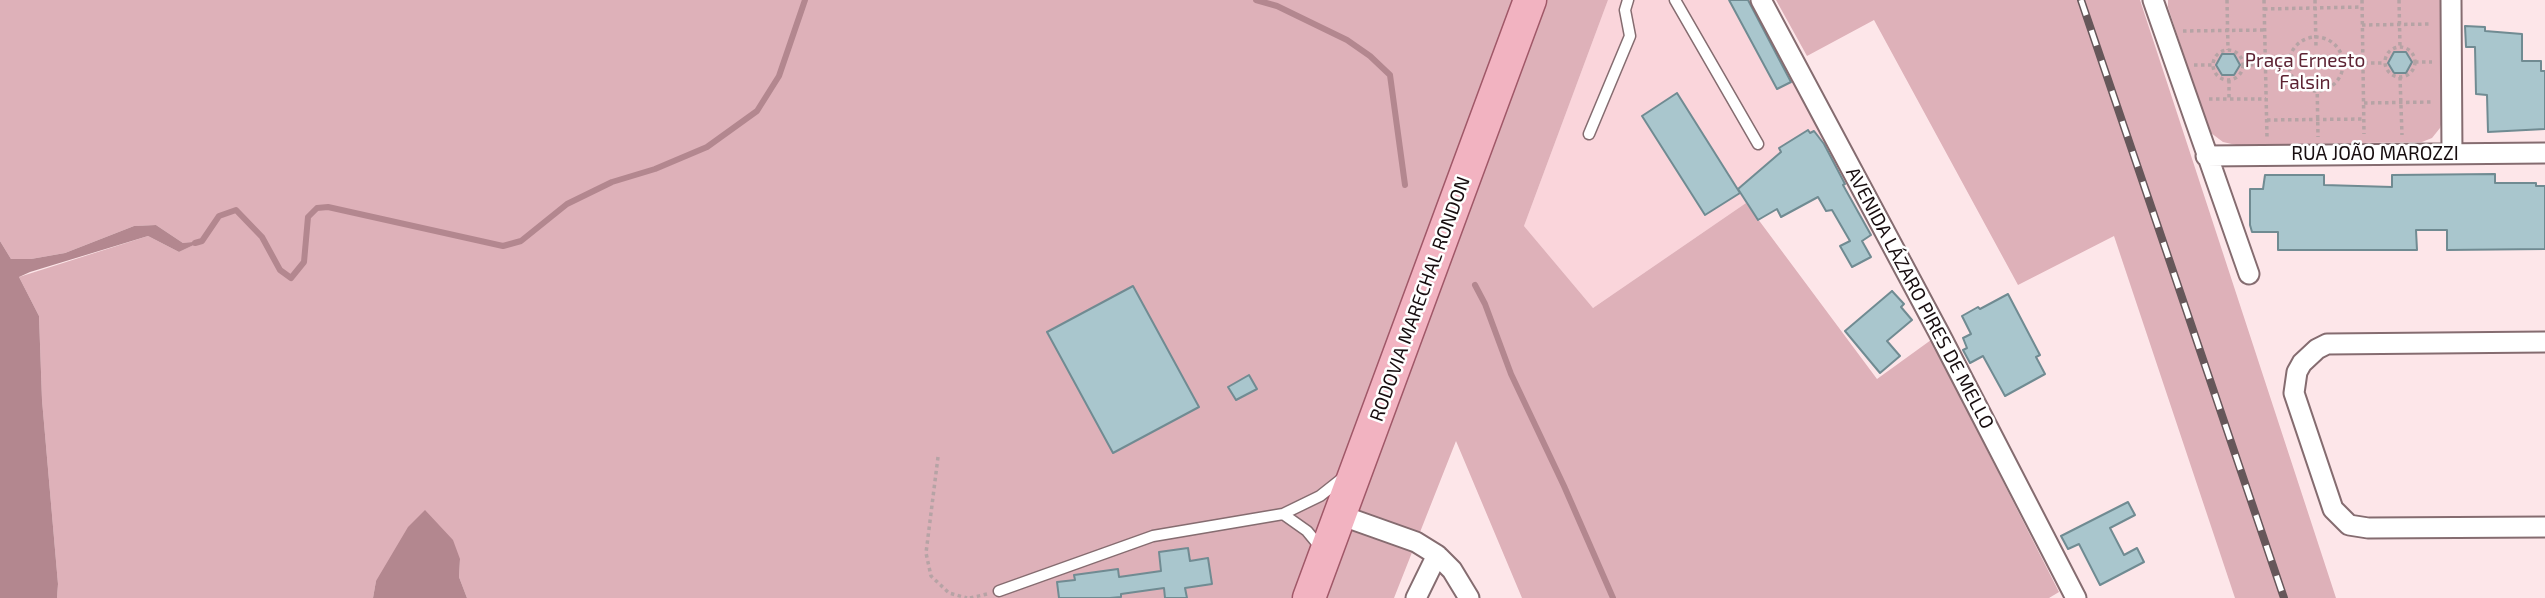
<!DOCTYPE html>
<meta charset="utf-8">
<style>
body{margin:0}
canvas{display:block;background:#fde6e9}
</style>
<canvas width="2545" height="598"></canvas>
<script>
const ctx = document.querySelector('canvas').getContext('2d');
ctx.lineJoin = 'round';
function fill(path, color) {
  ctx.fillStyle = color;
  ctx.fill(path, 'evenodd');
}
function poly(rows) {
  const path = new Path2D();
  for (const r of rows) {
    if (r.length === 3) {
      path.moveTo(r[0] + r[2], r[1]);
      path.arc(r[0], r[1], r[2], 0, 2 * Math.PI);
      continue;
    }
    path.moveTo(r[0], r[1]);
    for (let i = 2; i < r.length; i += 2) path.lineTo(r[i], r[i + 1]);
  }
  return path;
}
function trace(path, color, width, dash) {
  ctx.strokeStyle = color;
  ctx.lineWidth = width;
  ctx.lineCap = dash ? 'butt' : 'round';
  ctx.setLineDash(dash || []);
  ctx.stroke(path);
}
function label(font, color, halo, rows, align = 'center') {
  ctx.font = font + ' "Exo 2",sans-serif';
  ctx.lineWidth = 5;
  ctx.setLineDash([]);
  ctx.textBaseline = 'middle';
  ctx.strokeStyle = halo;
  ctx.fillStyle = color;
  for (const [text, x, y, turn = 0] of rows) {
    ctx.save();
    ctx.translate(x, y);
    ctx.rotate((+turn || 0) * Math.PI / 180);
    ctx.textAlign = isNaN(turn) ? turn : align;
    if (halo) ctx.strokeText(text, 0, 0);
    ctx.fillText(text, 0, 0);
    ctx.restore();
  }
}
fill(poly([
 [1608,0,1748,0,1825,143,1800,159,1746,203,1593,308,1524,226]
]), '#fad5db');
fill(poly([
 [0,0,1608,0,1524,226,1593,308,1746,203,1877,379,1931,340,2059,592,2049,598,1522,598,1456,441,1394,598,467,598,459,577,460,559,376,581,373,598,57,598,58,584,42,400,39,316,19,277,148,236,179,252,199,242,183,243,156,225,134,226,65,253,31,259,11,259,0,241],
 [1776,0,2140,0,2336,598,2235,598,2114,236,2018,285,1874,20,1807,56],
 [2168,0,2441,0,2443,118,2440,128,2432,138,2422,142,2236,145,2223,142,2211,133,2207,125,2168,7]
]), '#deb1b9');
fill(poly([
 [156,225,183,243,202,241,179,252,148,236,30,272,19,277,39,316,42,400,58,584,57,598,0,598,0,241,11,259,31,259,65,253,134,226],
 [425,510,453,540,460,559,459,577,467,598,373,598,376,581,408,527]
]), '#b3878f');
trace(poly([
 [1256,0,1277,6,1347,40,1370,56,1390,75,1405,185],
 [195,243,202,241,219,216,236,210,262,237,280,270,291,278,304,262,308,217,317,208,328,207,503,246,521,241,567,204,612,182,655,169,707,147,757,111,779,76,805,0],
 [1475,285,1485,304,1511,374,1564,486,1613,598]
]), '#b3878f', 6);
const building = poly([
 [1729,0,1748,0,1791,82,1777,89,1729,0],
 [2465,26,2485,27,2485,31,2522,34,2522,61,2541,61,2541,71,2545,71,2545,129,2488,132,2487,95,2476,94,2475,47,2466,47,2465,26],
 [2394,52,2406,52,2412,62,2406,73,2394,73,2388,63,2394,52],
 [2222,54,2234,54,2240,65,2234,75,2222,75,2216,65,2222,54],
 [1677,93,1740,193,1705,215,1642,116,1677,93],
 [1808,130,1810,133,1814,131,1824,144,1845,184,1843,185,1871,235,1862,241,1871,257,1852,267,1840,246,1850,241,1832,210,1826,211,1818,197,1781,217,1777,209,1758,220,1738,189,1781,152,1779,148,1808,130],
 [2495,174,2495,183,2536,183,2536,186,2545,186,2545,249,2447,250,2447,230,2416,230,2417,250,2278,250,2278,232,2252,232,2250,225,2250,189,2263,189,2265,175,2324,175,2324,185,2392,187,2392,175,2495,174],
 [1133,286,1199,407,1113,453,1047,332,1133,286],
 [1892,291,1904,304,1901,307,1912,320,1887,341,1900,356,1880,373,1845,331,1892,291],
 [2008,294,2040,355,2036,357,2045,374,2005,396,1983,356,1970,363,1963,350,1967,348,1963,338,1971,334,1962,316,1978,307,1980,309,2008,294],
 [1249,375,1257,389,1236,400,1228,387,1249,375],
 [2128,502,2135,515,2110,528,2124,555,2137,548,2144,562,2100,585,2079,544,2068,549,2061,536,2128,502],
 [1188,548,1190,561,1208,558,1212,584,1185,588,1187,598,1165,598,1164,588,1121,594,1121,597,1110,598,1059,598,1057,582,1075,580,1074,575,1118,569,1119,577,1161,571,1159,552,1188,548]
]);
fill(building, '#a9c6cd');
trace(building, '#708b92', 2);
const service = poly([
 [1675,0,1758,144],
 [1589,134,1630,36,1625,10,1628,0],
 [1283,514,1307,531,1321,548],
 [999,591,1153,536,1283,514,1320,496,1344,477]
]);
const minor = poly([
 [1761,0,1939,333,2076,598],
 [2153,0,2249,274],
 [2451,0,2452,154],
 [2206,156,2545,153],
 [2545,342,2327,344,2317,349,2302,363,2297,372,2294,393,2333,509,2349,525,2368,528,2545,527],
 [1340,515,1416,542,1437,555,1452,570,1469,598],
 [1416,598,1437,555]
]);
const primary = poly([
 [1309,598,1530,0]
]);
trace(service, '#856c70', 13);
trace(minor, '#856c70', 23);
trace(primary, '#a05868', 35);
trace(poly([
 [2227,0,2228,50],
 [2264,0,2267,138],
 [2315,0,2316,47],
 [2362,0,2364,134],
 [2399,0,2400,47],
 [2264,9,2362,7],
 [2362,25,2431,24],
 [2183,31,2265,30],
 [2316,64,27],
 [2400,62,15],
 [2228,65,15],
 [2415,62,2432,62],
 [2343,63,2385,63],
 [2194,65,2213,65],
 [2243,65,2290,64],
 [2400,77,2402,135],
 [2229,80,2229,99],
 [2317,80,2318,137],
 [2209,99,2266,99],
 [2364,103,2432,102],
 [2267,120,2364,119],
 [938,457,926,553,931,576,949,593,967,598],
 [970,598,987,594]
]), '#b6a3a5', 3.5, [3.5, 3.5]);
trace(service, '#fff', 10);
trace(minor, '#fff', 19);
trace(primary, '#f2b3c1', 32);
const rail = poly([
 [2081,0,2284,598]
]);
trace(rail, '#66575a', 8);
trace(rail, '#fff', 5, [16]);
label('19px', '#5d2333', '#fff', [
 ["Praça Ernesto",2305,61],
 ["Falsin",2305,83]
]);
label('19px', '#170d0f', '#fff', [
 ["RUA JOÃO MAROZZI",2375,154],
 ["AVENIDA LÁZARO PIRES DE MELLO",1920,298,62],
 ["RODOVIA MARECHAL RONDON",1420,299,-70]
]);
</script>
